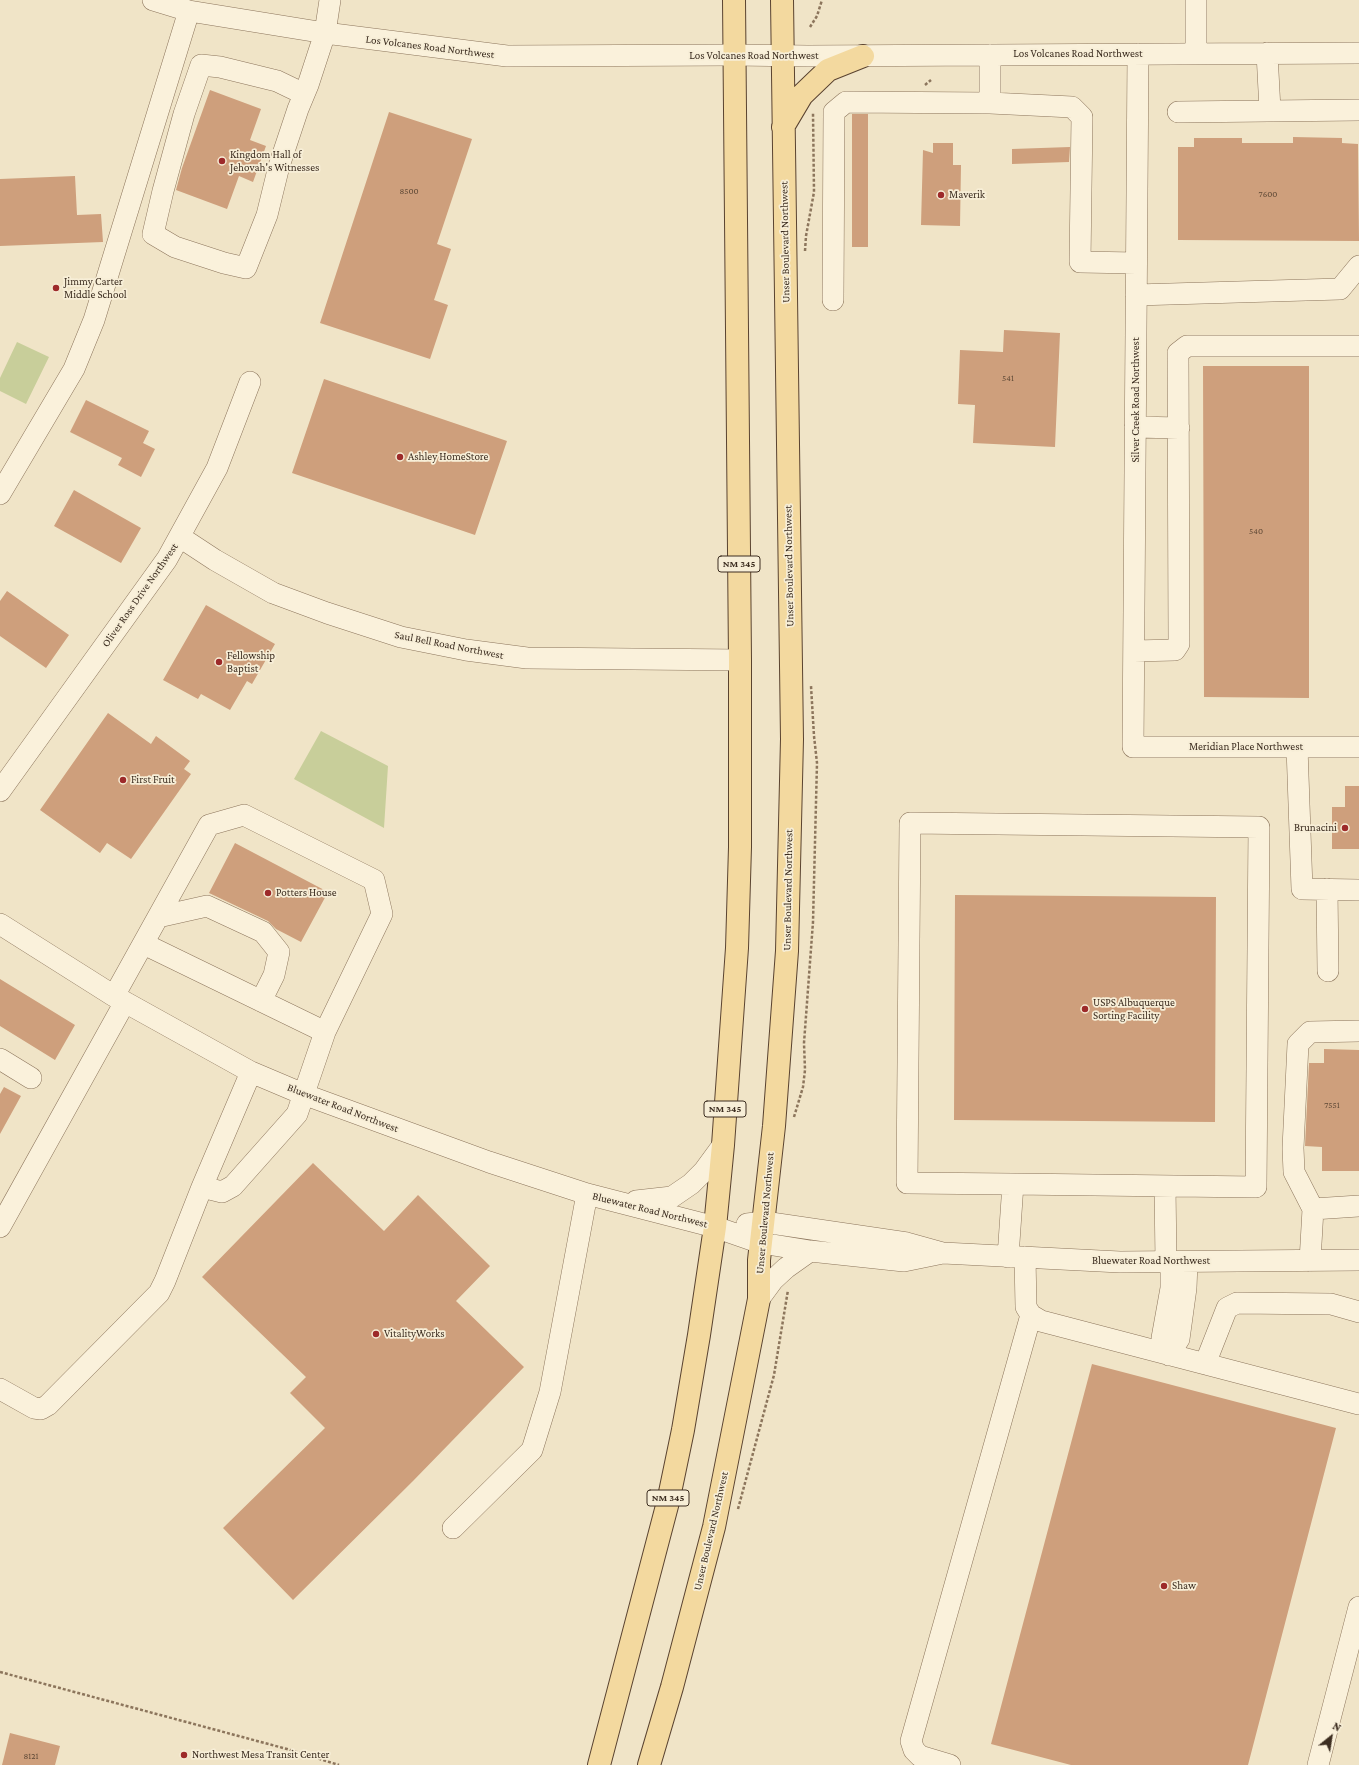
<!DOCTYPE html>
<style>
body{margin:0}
#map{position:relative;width:1359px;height:1765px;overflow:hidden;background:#f0e4c7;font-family:"Crimson Pro",serif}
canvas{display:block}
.north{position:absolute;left:1311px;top:1717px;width:40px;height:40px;-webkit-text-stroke:3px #f7eed7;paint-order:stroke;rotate:30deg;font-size:11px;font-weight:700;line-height:16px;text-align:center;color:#3c2d20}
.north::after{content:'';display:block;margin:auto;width:14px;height:18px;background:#3c2d20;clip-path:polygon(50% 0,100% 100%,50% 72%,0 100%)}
</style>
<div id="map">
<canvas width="1359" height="1765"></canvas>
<div class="north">N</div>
</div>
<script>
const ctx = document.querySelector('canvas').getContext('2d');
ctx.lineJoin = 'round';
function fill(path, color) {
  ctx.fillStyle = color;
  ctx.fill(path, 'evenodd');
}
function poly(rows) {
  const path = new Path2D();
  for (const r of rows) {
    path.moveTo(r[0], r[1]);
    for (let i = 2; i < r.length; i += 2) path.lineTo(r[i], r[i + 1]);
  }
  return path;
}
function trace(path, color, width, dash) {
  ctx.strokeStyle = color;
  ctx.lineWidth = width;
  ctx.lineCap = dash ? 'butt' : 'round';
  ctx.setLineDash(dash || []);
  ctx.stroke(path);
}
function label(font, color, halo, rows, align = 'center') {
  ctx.font = font + ' "Crimson Pro",serif';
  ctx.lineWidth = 3.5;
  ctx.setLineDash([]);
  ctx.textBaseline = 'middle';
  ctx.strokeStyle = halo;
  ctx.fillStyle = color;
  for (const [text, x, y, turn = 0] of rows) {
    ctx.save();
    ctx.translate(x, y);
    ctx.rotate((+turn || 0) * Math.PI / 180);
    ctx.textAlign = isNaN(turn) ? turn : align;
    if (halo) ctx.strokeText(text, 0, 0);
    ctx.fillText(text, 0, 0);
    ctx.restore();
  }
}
fill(poly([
 [17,342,49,357,26,404,0,391,0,378],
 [321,731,388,766,384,828,294,779]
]), '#c8ce9a');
fill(poly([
 [210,90,261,109,250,140,266,146,253,182,239,176,227,209,176,190,182,168],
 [389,112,472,139,437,244,451,249,434,300,448,305,430,359,320,323],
 [852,114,868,114,868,247,852,247],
 [1293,137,1342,138,1342,143,1358,144,1359,241,1178,240,1178,147,1194,147,1194,138,1242,138,1242,143,1293,143],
 [933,143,953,143,953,165,961,165,960,226,921,225,923,150,933,153],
 [1070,147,1069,162,1012,164,1012,149],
 [75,176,77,215,101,214,103,242,0,246,0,179],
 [1004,330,1060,333,1055,447,973,443,975,405,958,404,960,350,1003,352],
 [1203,366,1309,366,1309,698,1204,697],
 [324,379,507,441,475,535,292,473],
 [86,400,149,431,143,443,155,449,141,477,118,465,122,458,70,432],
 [74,490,141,528,121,563,54,526],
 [7,591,69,635,46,668,0,636,0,601],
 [206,605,275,644,252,684,247,681,230,710,201,694,198,699,163,680],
 [108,713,151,744,156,736,190,761,184,769,191,774,131,859,107,843,100,853,40,810],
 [1345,786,1359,786,1359,849,1332,849,1332,807,1345,807],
 [235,843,328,892,301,942,276,929,268,921,209,893],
 [955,895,1216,897,1215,1122,954,1120],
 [0,979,75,1025,55,1060,0,1026],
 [1324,1049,1359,1050,1359,1171,1322,1171,1322,1147,1305,1146,1309,1063,1324,1063],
 [4,1087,21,1096,0,1134,0,1094],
 [313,1163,384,1231,418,1195,490,1266,456,1301,524,1367,413,1481,293,1600,223,1528,325,1428,290,1393,306,1377,202,1277],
 [1092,1364,1336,1428,1248,1765,1071,1765,991,1744],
 [10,1733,60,1746,55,1765,2,1765]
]), '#ce9f7c');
const minor = poly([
 [153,0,189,11,325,33,507,56,734,55,808,56,1359,53],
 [1196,53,1196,0],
 [1267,53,1270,110],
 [1138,54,1133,747,1359,747],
 [990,55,990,103,1072,107,1082,117,1080,262,1136,263],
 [304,94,277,81,220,67,201,65,184,114,163,191,153,234,175,247,224,263,246,268,267,215,279,166,298,109,308,85,325,33,330,0],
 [1178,112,1359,110],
 [1136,295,1340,289,1359,266],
 [833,300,834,112,846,102,990,103],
 [1135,427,1179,428],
 [0,494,74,369,94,320,189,11],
 [180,537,215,560,273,593,327,613,401,637,466,650,527,658,740,660],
 [1134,651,1175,650,1179,644,1178,353,1187,346,1359,346],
 [1297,747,1302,889,1359,890],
 [0,791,167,559,217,468,250,382],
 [1327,889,1328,971],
 [158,917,207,906,263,932,279,952,274,975,261,1001],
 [0,924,114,996,251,1072,303,1094,489,1162,587,1194,715,1227,761,1243,810,1251,904,1261,943,1253],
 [114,996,209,825,244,815,374,880,382,914,325,1032,144,944],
 [0,1059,31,1078],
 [1165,1186,1166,1262],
 [202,1187,222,1192,233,1186,297,1114,325,1032],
 [636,1201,672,1197,691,1184,704,1171,723,1145],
 [1313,1209,1294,1172,1293,1148,1298,1044,1310,1032,1359,1031],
 [747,1224,764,1222,907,1243,943,1253,1120,1262,1359,1260],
 [0,1227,125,1002],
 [1008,1257,1013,1184,1256,1187,1259,827,910,823,907,1183,1013,1184],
 [1025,1257,1026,1307,1031,1315,1041,1321,1359,1404],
 [1310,1261,1313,1209,1359,1206],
 [1171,1262,1171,1288,1162,1338,1169,1355,1179,1339,1186,1288,1187,1262],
 [759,1299,773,1280,786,1268,810,1251],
 [1205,1364,1227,1308,1237,1303,1331,1304,1359,1312],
 [0,1389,34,1408,41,1409,48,1405,159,1293,165,1281,202,1187,251,1072],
 [453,1528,532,1450,550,1392,587,1194],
 [950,1765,920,1756,914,1750,911,1741,1031,1315],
 [1318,1765,1359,1607]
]);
const major = poly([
 [783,127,802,95,828,70,863,56],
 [599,1765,668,1502,683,1430,699,1335,715,1227,723,1145,737,948,740,847,740,660,734,0],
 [649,1765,672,1687,714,1527,759,1299,759,1260,774,1126,787,951,792,739,782,0]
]);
trace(minor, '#8c755c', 22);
trace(major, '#5a4330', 24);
trace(poly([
 [810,27,817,16,822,0],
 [925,85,931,80],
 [805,251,806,236,814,192,813,113],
 [794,1117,803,1087,805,1070,804,1043,813,922,817,763,814,736,811,686],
 [738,1509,774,1375,788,1290],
 [0,1672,287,1749,339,1765]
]), '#8c755c', 2.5, [3, 2]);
trace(minor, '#faf1db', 21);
trace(major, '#f3d99f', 22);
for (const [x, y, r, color] of [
 [222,161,4,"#9d2a2a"],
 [941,195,4,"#9d2a2a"],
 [56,288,4,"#9d2a2a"],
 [400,457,4,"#9d2a2a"],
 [219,662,4,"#9d2a2a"],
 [123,780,4,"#9d2a2a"],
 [1345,828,4,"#9d2a2a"],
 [268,893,4,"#9d2a2a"],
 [1085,1009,4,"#9d2a2a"],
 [376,1334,4,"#9d2a2a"],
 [1164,1586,4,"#9d2a2a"],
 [184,1755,4,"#9d2a2a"]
]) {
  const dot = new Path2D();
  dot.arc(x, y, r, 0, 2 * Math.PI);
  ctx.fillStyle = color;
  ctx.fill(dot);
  trace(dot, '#f7eed7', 1.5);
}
label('9px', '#604a37', null, [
 ["8500",409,191],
 ["7600",1268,194],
 ["541",1008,378],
 ["540",1256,531],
 ["7551",1332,1105],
 ["8121",31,1756]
]);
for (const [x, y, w] of [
 [739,564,42],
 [725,1109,42],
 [668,1498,42]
]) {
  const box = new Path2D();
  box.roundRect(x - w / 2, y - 8, w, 16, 3);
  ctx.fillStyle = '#f7eed7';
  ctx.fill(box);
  trace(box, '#3c2d20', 1);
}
label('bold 10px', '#3c2d20', null, [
 ["NM 345",739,564],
 ["NM 345",725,1109],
 ["NM 345",668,1498]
]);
label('11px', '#3c2d20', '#f7eed7', [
 ["Los Volcanes Road Northwest",430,47,7],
 ["Los Volcanes Road Northwest",1078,54],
 ["Los Volcanes Road Northwest",754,56],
 ["Unser Boulevard Northwest",785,242,-91],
 ["Silver Creek Road Northwest",1136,400,-90],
 ["Unser Boulevard Northwest",789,566,-91],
 ["Oliver Ross Drive Northwest",140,595,-55],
 ["Saul Bell Road Northwest",449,645,11],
 ["Meridian Place Northwest",1246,747],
 ["Unser Boulevard Northwest",788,890,-89],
 ["Bluewater Road Northwest",343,1108,21],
 ["Bluewater Road Northwest",650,1210,14],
 ["Unser Boulevard Northwest",765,1213,-85],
 ["Bluewater Road Northwest",1151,1261],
 ["Unser Boulevard Northwest",711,1531,-77]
]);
label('11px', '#3c2d20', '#f7eed7', [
 ["Kingdom Hall of",230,155],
 ["Jehovah's Witnesses",230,168],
 ["Maverik",949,195],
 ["Jimmy Carter",64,282],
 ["Middle School",64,295],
 ["Ashley HomeStore",408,457],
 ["Fellowship",227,656],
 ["Baptist",227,669],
 ["First Fruit",131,780],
 ["Brunacini",1337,828,"right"],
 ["Potters House",276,893],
 ["USPS Albuquerque",1093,1003],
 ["Sorting Facility",1093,1016],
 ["VitalityWorks",384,1334],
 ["Shaw",1172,1586],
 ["Northwest Mesa Transit Center",192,1755]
], 'left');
</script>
